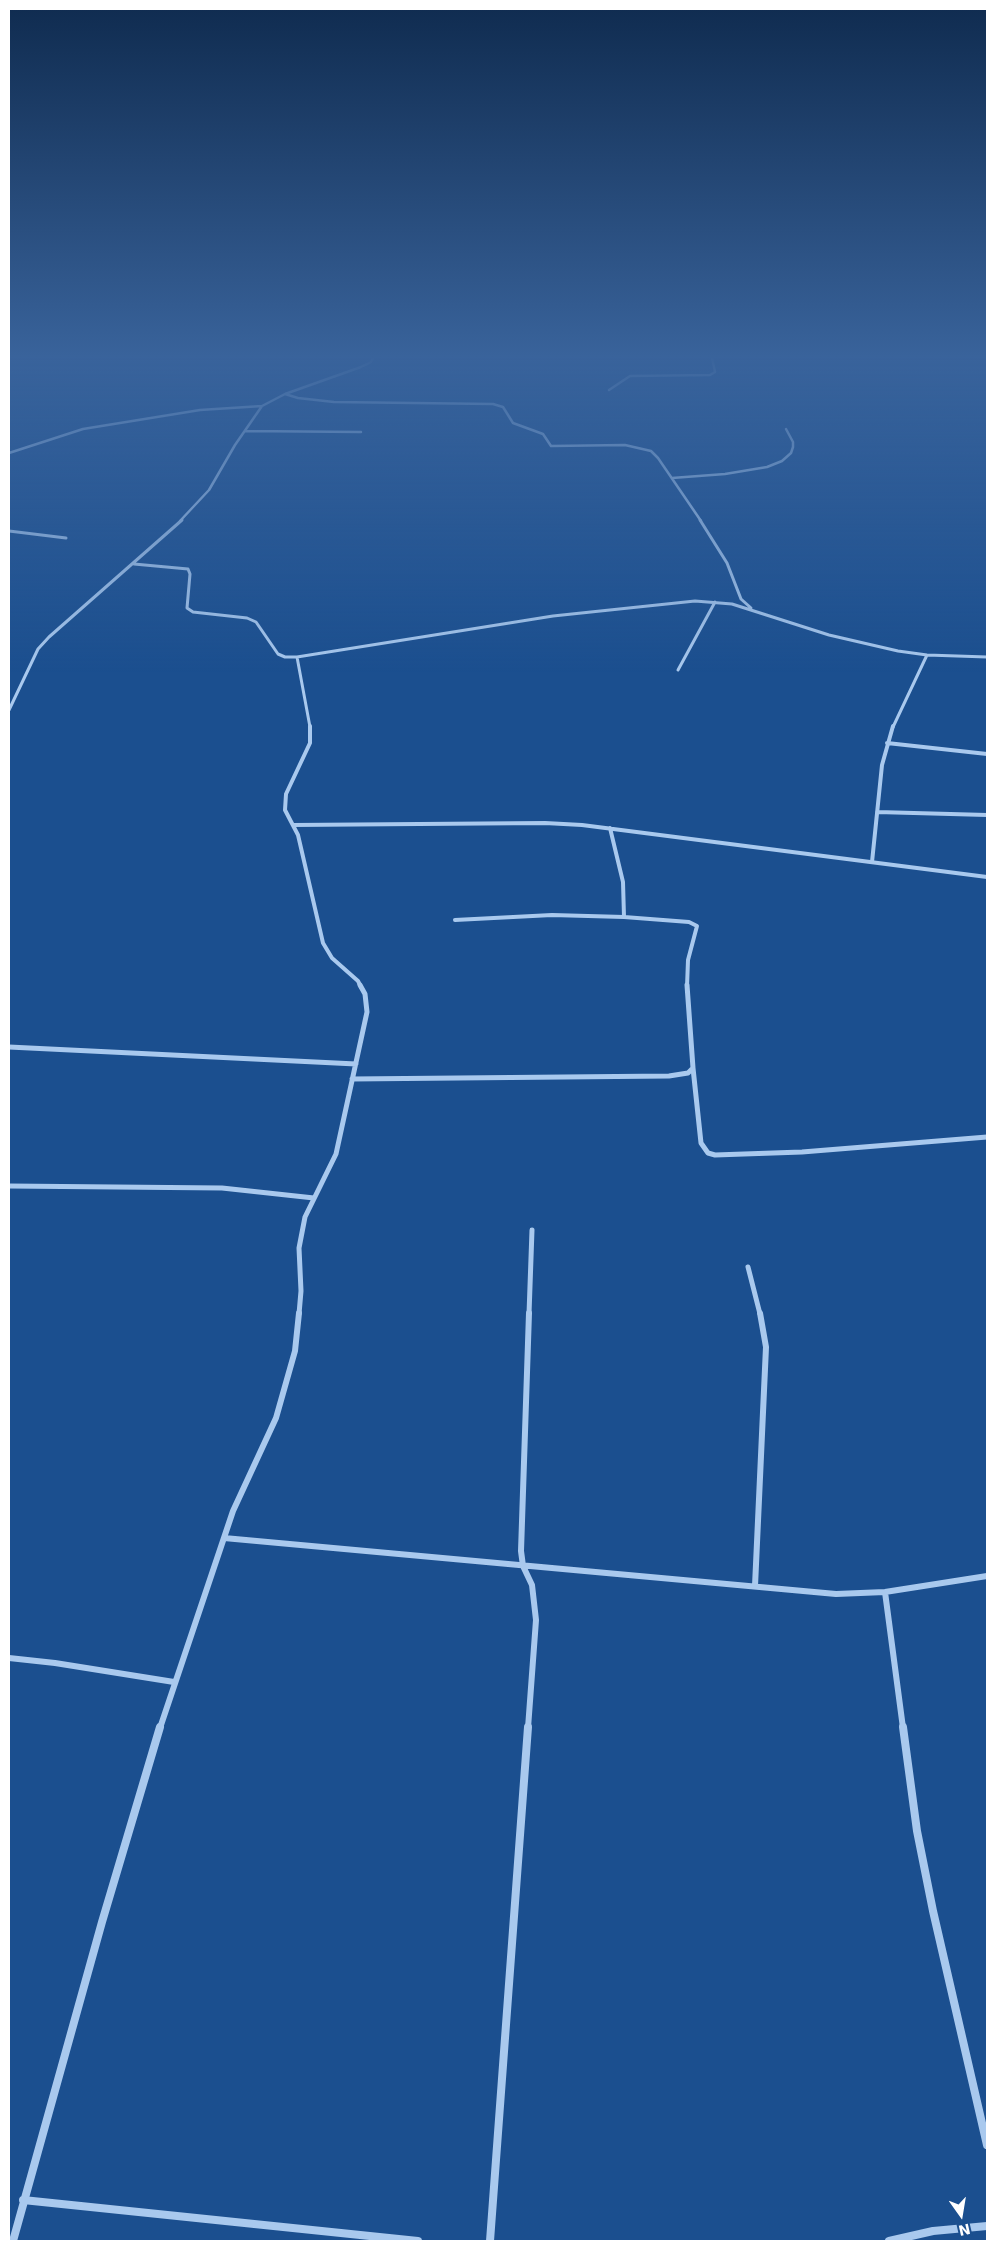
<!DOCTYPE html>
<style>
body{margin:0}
#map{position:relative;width:996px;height:2250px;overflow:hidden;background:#1b4f8f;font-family:"DejaVu Sans",sans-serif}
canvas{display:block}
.frame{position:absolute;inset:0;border:10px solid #fff;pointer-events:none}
.north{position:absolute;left:936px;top:2190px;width:50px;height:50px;-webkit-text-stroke:4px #1b4f8f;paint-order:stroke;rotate:167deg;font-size:14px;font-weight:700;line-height:20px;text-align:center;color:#fff}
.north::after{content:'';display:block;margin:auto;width:18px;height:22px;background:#fff;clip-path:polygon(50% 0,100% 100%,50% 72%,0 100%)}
</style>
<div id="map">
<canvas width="996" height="2250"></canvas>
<div class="frame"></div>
<div class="north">N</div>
</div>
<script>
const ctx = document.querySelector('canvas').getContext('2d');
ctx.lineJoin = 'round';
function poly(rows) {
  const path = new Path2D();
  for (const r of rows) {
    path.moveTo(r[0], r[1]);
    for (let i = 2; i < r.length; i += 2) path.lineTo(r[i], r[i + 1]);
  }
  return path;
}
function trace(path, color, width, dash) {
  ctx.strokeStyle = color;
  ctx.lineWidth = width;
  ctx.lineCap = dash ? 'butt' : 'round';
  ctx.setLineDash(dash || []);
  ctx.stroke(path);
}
trace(poly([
 [609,390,630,376,710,375,715,372,712,358],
 [285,394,298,398,334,402,493,404,503,407,513,423,543,434,551,446,625,445,651,451,658,458,701,521],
 [245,431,361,432],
 [9,453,83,429,200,410,262,406],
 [672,478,725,474,767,467,782,461,791,453,793,447,793,442,786,429],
 [180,521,209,490,235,445,262,406,285,394,361,367,371,362,373,358]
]), '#a9c9ee', 2.5);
trace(poly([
 [700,520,727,563,741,599,751,608],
 [9,531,66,538],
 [134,564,188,569,190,574,187,608,193,612,247,618,256,622,278,654,285,657,297,657,553,616,695,601,732,604,829,635,898,651,927,655,987,657],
 [297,657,310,727],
 [678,670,715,602],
 [9,710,38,649,49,637,182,520],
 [893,727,927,655]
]), '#a9c9ee', 3);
trace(poly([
 [310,726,310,743,286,794,285,810,298,835,323,943,332,958,358,981,361,987],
 [887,743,987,754],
 [877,812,987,815],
 [293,825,545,823,582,825,987,877],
 [610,828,623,882,624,917,689,922,697,926,688,960,687,987],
 [872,862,882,765,893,726],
 [455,920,552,915,624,917]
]), '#a9c9ee', 4);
trace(poly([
 [9,1047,356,1064],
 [693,1068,701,1143,708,1153,715,1155,802,1152,987,1137],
 [352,1079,669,1076,688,1073,693,1068,687,985],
 [9,1186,222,1188,314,1198],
 [748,1267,760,1314],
 [299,1314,301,1291,299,1248,305,1217,336,1154,367,1012,365,994,360,985],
 [529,1314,532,1230]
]), '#a9c9ee', 5);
trace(poly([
 [224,1538,836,1594,885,1592,987,1576],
 [755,1586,766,1347,760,1313],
 [885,1592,903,1728],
 [9,1658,55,1663,174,1682],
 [160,1728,233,1511,276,1418,295,1351,299,1313],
 [528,1728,536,1620,532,1585,523,1566,521,1551,529,1313]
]), '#a9c9ee', 6);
trace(poly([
 [903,1727,917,1831,933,1911,987,2145],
 [23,2200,418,2241],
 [13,2241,102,1922,160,1727],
 [490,2241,528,1727],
 [889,2241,933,2231,987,2226]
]), '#a9c9ee', 8);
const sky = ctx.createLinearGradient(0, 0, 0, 673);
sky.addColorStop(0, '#0f2b4f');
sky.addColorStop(0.53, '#39639b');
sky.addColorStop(1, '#39639b00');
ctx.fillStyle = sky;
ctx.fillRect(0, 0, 996, 673);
</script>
